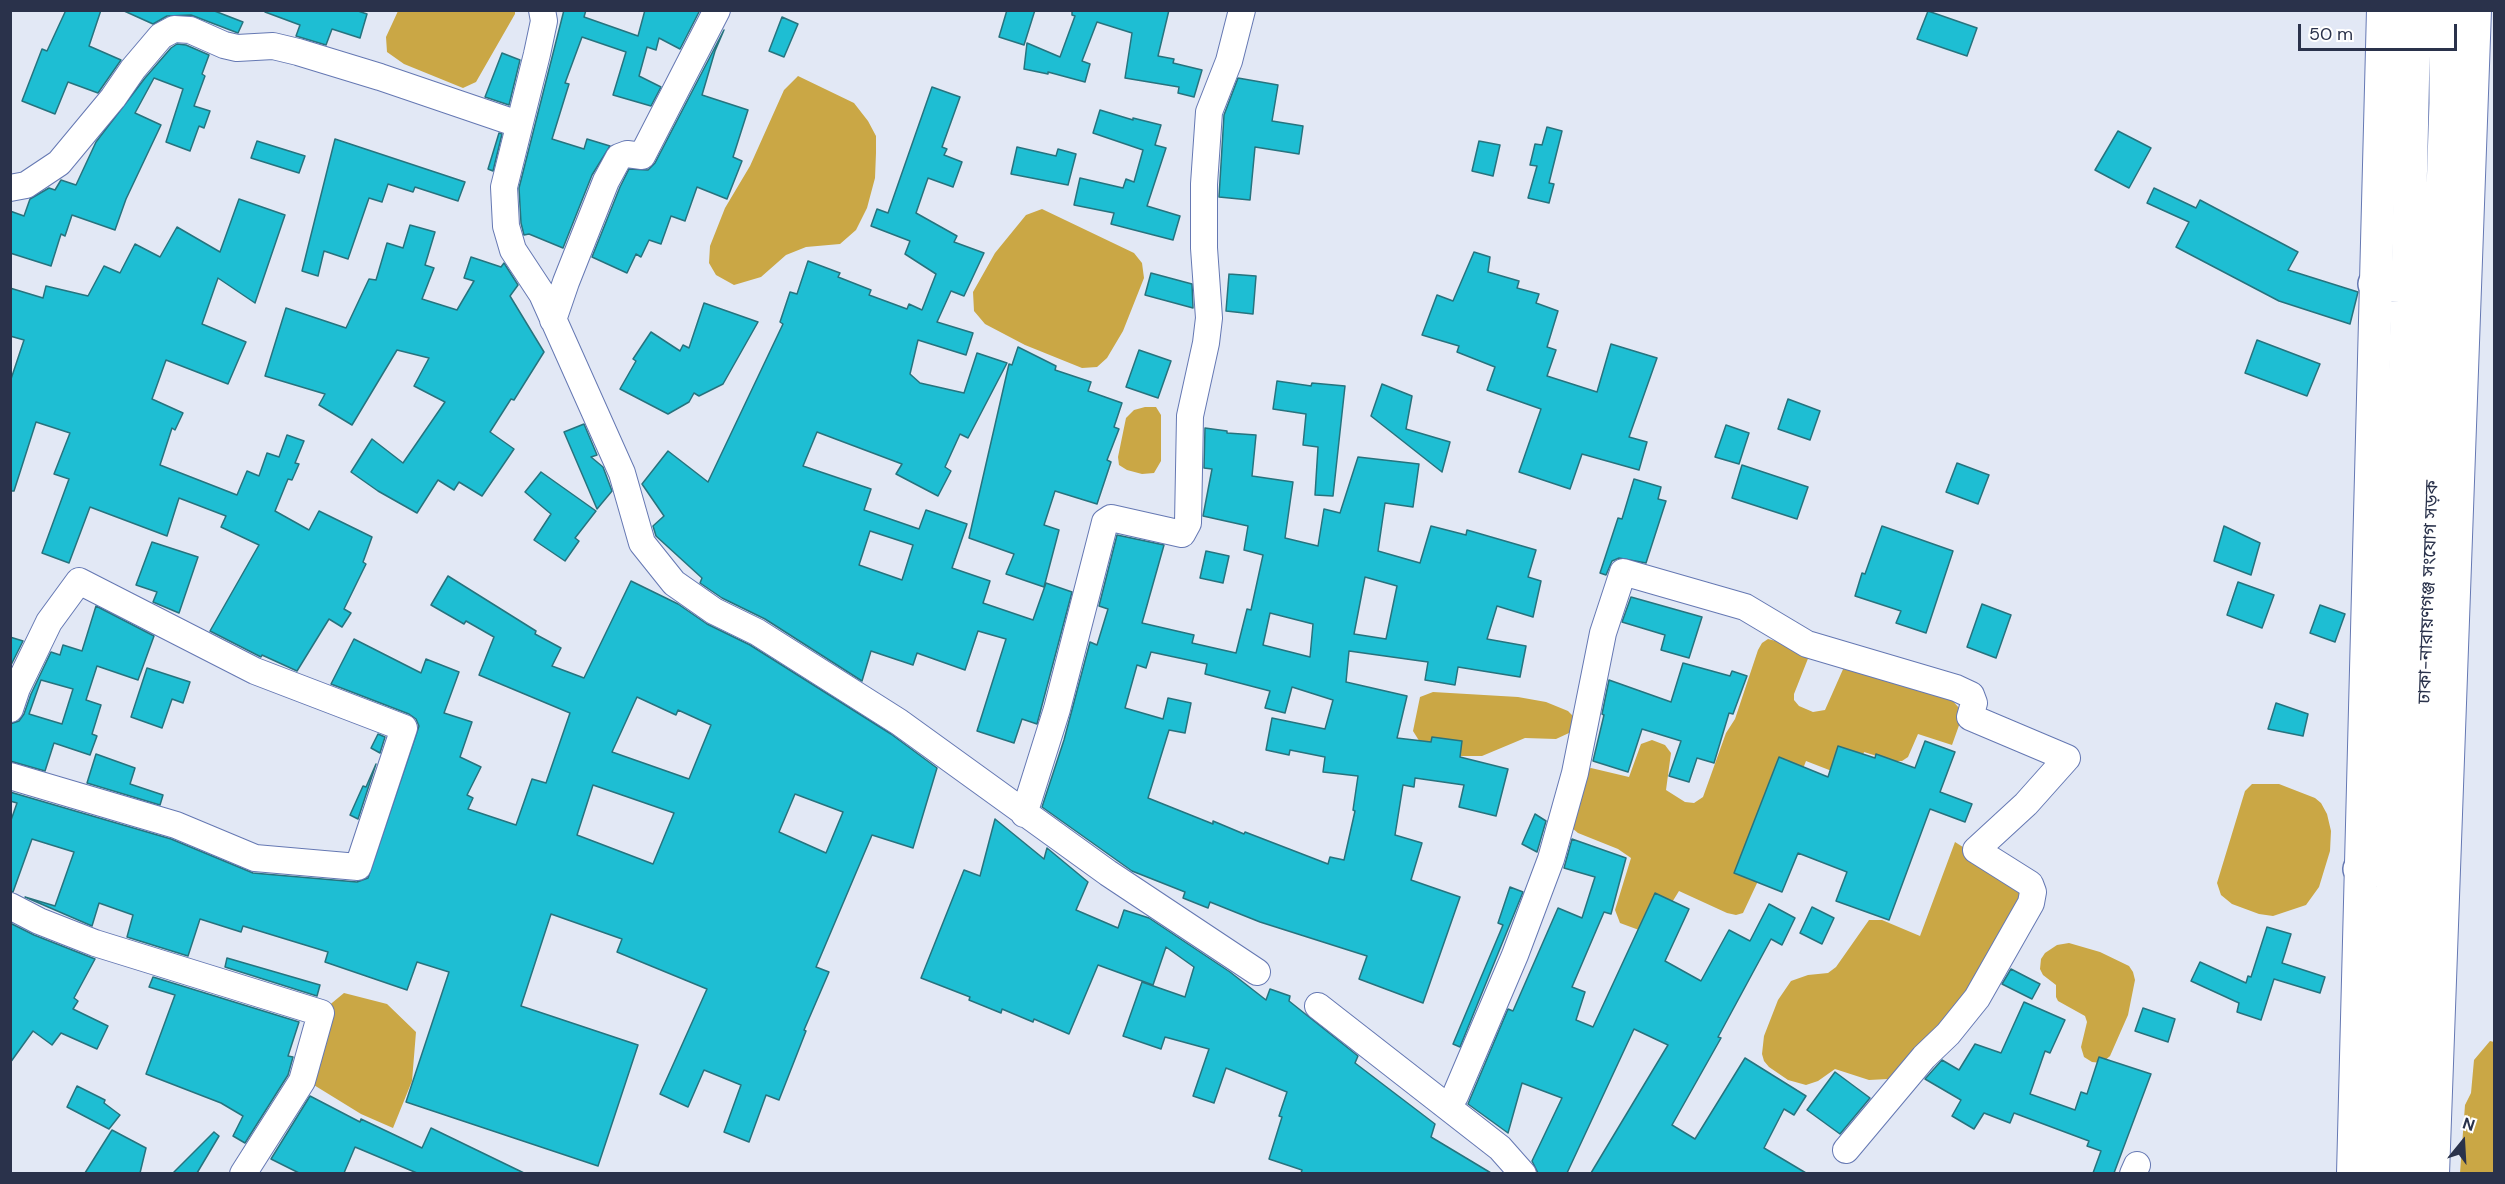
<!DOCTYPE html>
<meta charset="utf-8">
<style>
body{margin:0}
#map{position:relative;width:2505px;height:1184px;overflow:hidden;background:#e2e8f5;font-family:"DM Sans",sans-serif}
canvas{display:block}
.frame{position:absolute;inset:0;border:12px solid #2a324b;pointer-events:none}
.north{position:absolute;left:2433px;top:1112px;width:60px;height:60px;-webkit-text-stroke:4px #fff;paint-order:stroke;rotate:18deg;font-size:16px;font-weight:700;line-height:24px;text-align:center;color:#2a324b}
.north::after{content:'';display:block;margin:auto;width:21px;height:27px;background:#2a324b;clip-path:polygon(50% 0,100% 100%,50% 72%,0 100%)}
.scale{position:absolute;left:2298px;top:24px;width:159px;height:27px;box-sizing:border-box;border:3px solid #2a324b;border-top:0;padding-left:8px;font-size:18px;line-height:21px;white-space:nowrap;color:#2a324b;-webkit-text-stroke:4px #fff;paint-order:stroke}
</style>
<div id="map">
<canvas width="2505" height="1184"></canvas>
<div class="frame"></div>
<div class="north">N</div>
<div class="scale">50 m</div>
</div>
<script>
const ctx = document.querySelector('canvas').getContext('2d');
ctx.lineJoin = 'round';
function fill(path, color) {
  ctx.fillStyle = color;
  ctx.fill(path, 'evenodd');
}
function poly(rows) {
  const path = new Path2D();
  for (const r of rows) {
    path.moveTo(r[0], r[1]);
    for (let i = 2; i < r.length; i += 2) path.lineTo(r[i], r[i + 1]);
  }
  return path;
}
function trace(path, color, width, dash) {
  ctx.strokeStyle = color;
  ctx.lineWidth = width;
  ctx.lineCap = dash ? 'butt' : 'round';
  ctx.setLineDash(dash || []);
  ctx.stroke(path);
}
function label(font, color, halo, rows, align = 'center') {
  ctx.font = font + ' "DM Sans","Noto Sans Bengali",sans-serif';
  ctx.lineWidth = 5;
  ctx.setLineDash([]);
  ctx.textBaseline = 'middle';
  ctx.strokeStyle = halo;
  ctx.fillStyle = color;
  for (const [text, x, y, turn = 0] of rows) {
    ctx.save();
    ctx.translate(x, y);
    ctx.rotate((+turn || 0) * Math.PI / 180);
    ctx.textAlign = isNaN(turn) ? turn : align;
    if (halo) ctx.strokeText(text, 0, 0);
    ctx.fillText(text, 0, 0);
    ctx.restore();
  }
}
fill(poly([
 [398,11,515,10,515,14,476,82,463,88,404,64,387,52,386,37],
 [798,76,854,103,868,121,876,136,876,153,875,178,867,208,856,230,840,244,806,247,786,255,761,277,734,285,716,275,709,263,710,246,725,208,750,166,784,90],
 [1042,209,1134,253,1142,263,1144,278,1123,331,1107,358,1097,367,1082,368,1025,345,985,324,974,311,973,292,995,253,1026,215],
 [1145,407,1156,407,1161,415,1161,461,1154,473,1142,474,1127,470,1119,465,1118,457,1126,418,1134,410],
 [1768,639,1784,643,1809,656,1794,694,1794,700,1799,706,1813,712,1825,710,1844,667,1952,700,1959,708,1962,717,1952,745,1918,734,1908,757,1902,761,1893,761,1864,752,1855,780,1806,761,1766,864,1743,913,1736,915,1727,913,1679,891,1671,904,1639,930,1620,923,1615,910,1631,858,1618,849,1578,833,1572,828,1585,770,1591,768,1629,777,1641,744,1652,740,1665,745,1671,753,1666,790,1685,802,1694,803,1703,797,1726,733,1735,719,1758,650,1762,643],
 [1433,692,1518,697,1546,702,1568,711,1574,717,1573,724,1569,733,1556,739,1525,738,1482,756,1458,756,1423,747,1413,731,1420,697],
 [2252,784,2279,784,2315,798,2321,803,2327,814,2331,831,2330,851,2319,887,2306,905,2273,916,2259,914,2232,904,2221,895,2217,883,2245,791],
 [1955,842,2026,887,1971,996,1898,1072,1888,1079,1869,1080,1835,1069,1818,1081,1806,1085,1788,1080,1769,1067,1764,1061,1762,1054,1764,1036,1778,1000,1791,981,1808,975,1828,973,1836,967,1869,920,1882,920,1920,936],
 [2069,943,2100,952,2129,966,2133,972,2135,980,2128,1015,2110,1056,2102,1063,2092,1062,2084,1057,2081,1047,2087,1022,2085,1016,2058,1001,2056,997,2056,985,2043,975,2040,969,2041,959,2045,953,2057,945],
 [344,993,387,1004,416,1032,412,1081,393,1128,361,1114,309,1082,321,1012],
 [2490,1041,2494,1042,2494,1173,2460,1173,2465,1105,2471,1093,2474,1060]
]), '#caa745');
const building = poly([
 [66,10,101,10,89,46,121,60,98,93,68,82,55,114,22,101,42,49,47,51,66,10],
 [122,10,212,10,243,22,238,33,191,15,167,16,153,24,122,10],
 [265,10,355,10,367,14,360,38,332,29,326,45,296,36,300,25,265,12,265,10],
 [564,10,586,10,584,17,638,36,645,10,700,10,680,49,659,38,656,50,647,47,639,76,661,87,651,106,613,95,626,52,582,37,565,83,569,84,552,139,584,149,587,139,610,146,592,175,563,248,529,234,524,235,521,223,519,188,564,10],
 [1007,10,1035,10,1024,45,999,37,1007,10],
 [1072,10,1169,10,1158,56,1174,59,1173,63,1202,70,1194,97,1178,93,1179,87,1125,78,1132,33,1097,22,1082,61,1090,64,1085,82,1048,72,1048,74,1024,69,1027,43,1060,57,1075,16,1072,15,1072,10],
 [1928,11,1977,28,1967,56,1917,39,1928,11],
 [782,17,798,24,784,57,769,51,782,17],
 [724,30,715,51,702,95,748,110,733,157,742,161,727,199,697,187,685,221,671,216,661,244,649,240,641,257,636,254,627,273,592,257,620,187,629,169,648,170,655,163,724,30],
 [177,44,186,45,209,55,202,74,205,76,194,106,210,111,204,128,199,126,190,151,166,142,183,89,154,78,135,113,161,125,126,199,115,230,72,215,65,236,61,234,51,266,10,253,10,211,24,216,30,199,49,188,55,190,61,180,76,185,96,142,145,78,171,48,177,44],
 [502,53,520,60,509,105,485,97,502,53],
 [1238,78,1278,85,1272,121,1303,126,1299,154,1255,147,1250,200,1219,197,1224,115,1238,78],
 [932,87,960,97,942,147,947,149,944,155,962,162,953,187,928,178,916,213,957,236,954,242,984,253,964,296,951,291,937,322,973,333,966,355,918,340,910,374,920,383,964,393,977,353,1007,363,968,438,960,434,945,467,951,471,938,496,896,474,902,464,817,432,803,466,871,489,864,510,919,529,926,510,967,524,952,568,990,581,983,603,1033,620,1046,583,1072,592,1037,724,1022,719,1014,743,977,731,1006,639,978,631,965,670,917,653,913,665,871,651,862,681,765,619,722,598,700,583,702,578,656,536,653,526,664,516,642,484,668,451,708,482,783,324,780,322,790,292,797,294,808,261,840,273,838,277,871,290,869,295,907,309,909,304,922,310,936,274,905,254,910,241,871,226,877,209,888,213,932,87],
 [870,531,913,545,902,580,859,565,870,531],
 [1100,110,1133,120,1133,118,1161,125,1155,145,1166,148,1147,206,1180,216,1173,240,1111,224,1114,213,1074,205,1080,178,1123,188,1126,179,1134,182,1143,150,1093,133,1100,110],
 [1547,127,1562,131,1549,183,1554,184,1549,203,1528,198,1537,166,1530,165,1535,144,1542,145,1547,127],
 [2118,131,2151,148,2129,188,2095,170,2118,131],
 [499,133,502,134,493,171,488,169,499,133],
 [335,139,465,182,458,201,415,187,413,192,388,184,382,202,369,198,348,259,324,251,318,276,302,271,335,139],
 [257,141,305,156,299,173,251,158,257,141],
 [1479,141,1500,145,1493,176,1472,171,1479,141],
 [1017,147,1056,156,1058,149,1076,154,1068,185,1011,174,1017,147],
 [2154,188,2196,208,2200,200,2298,252,2288,270,2358,292,2350,324,2279,301,2176,247,2189,222,2147,203,2154,188],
 [239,199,285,215,255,303,218,278,202,324,246,342,228,384,166,360,152,399,183,413,175,430,172,428,160,465,237,495,247,471,259,476,267,453,279,457,287,435,304,441,295,463,299,464,292,480,288,479,275,511,309,530,319,511,372,537,363,562,366,564,344,609,351,613,342,627,329,619,297,671,262,655,261,657,210,631,259,545,221,527,226,516,179,498,167,536,90,507,69,563,42,553,69,479,54,474,70,433,36,422,14,491,10,491,10,382,24,340,10,336,10,288,43,298,46,286,88,296,104,266,120,273,135,244,160,257,177,227,220,252,239,199],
 [410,225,435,232,425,265,434,268,422,299,457,310,474,281,464,278,471,257,501,267,504,263,518,285,510,296,544,352,514,400,511,399,490,432,514,449,482,496,459,482,454,490,438,480,417,513,378,491,351,472,372,439,403,463,445,402,414,386,429,358,397,350,352,425,319,405,325,394,265,376,286,308,346,328,369,279,376,280,387,243,403,248,410,225],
 [1474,252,1490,257,1488,272,1519,281,1517,288,1539,294,1536,303,1558,311,1547,347,1556,350,1547,376,1597,392,1611,344,1657,358,1629,437,1647,442,1639,470,1582,454,1570,489,1519,472,1541,409,1487,390,1495,367,1457,352,1459,346,1422,335,1437,295,1453,301,1474,252],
 [1151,273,1192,284,1193,308,1145,295,1151,273],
 [1229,274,1256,276,1253,314,1226,311,1229,274],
 [704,303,758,322,723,384,699,396,694,393,689,402,668,414,620,389,636,361,633,359,651,332,680,351,683,345,689,348,704,303],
 [2257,340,2320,364,2307,396,2245,373,2257,340],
 [1018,347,1056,366,1055,370,1091,382,1088,391,1122,403,1114,427,1119,429,1107,460,1111,462,1097,504,1055,491,1044,525,1059,530,1044,587,1006,574,1014,554,969,538,1009,364,1012,365,1018,347],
 [1139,350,1171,361,1158,398,1126,387,1139,350],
 [1277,381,1311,386,1312,383,1345,386,1333,496,1315,495,1318,447,1303,445,1306,414,1273,409,1277,381],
 [1382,384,1412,396,1406,429,1450,442,1442,472,1371,416,1382,384],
 [1788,399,1820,411,1810,440,1778,429,1788,399],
 [584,424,597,455,591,457,603,467,612,491,597,509,564,432,584,424],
 [1726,425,1749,433,1739,464,1715,457,1726,425],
 [1205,428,1227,431,1227,433,1256,435,1252,476,1293,482,1285,538,1318,546,1324,509,1340,513,1358,457,1419,464,1413,507,1385,503,1378,551,1420,563,1431,526,1466,535,1467,530,1536,550,1528,577,1541,581,1533,617,1497,606,1487,639,1526,646,1520,677,1458,667,1455,685,1425,680,1428,662,1349,651,1346,682,1407,696,1397,738,1431,742,1432,737,1462,741,1460,757,1508,769,1496,816,1459,807,1464,785,1415,778,1414,787,1403,785,1395,835,1422,843,1411,880,1460,897,1423,1003,1359,979,1367,956,1260,922,1210,902,1208,908,1183,898,1185,892,1132,871,1042,807,1064,740,1090,642,1097,645,1108,609,1099,606,1117,535,1164,545,1142,623,1194,635,1192,643,1236,653,1247,609,1251,610,1263,555,1244,550,1248,526,1203,516,1212,469,1204,468,1205,428],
 [1365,577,1397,586,1386,639,1354,634,1365,577],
 [1270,613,1313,624,1310,657,1263,645,1270,613],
 [1151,652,1207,664,1205,674,1270,691,1265,708,1285,713,1292,687,1333,700,1325,729,1272,718,1266,750,1289,755,1290,750,1325,757,1323,772,1358,776,1353,810,1355,811,1344,860,1330,857,1328,864,1245,832,1244,834,1213,821,1213,824,1148,798,1169,730,1185,733,1191,703,1168,698,1163,719,1125,708,1137,665,1146,668,1151,652],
 [1957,463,1989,475,1978,504,1946,492,1957,463],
 [1742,465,1808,487,1797,519,1732,498,1742,465],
 [541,472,596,511,575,538,579,541,565,561,534,540,551,514,525,492,541,472],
 [1634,479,1661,487,1658,499,1666,501,1646,563,1619,558,1612,561,1606,575,1600,573,1618,518,1622,519,1634,479],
 [1882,526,1953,551,1926,633,1896,623,1901,611,1855,596,1862,573,1865,574,1882,526],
 [2224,526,2260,543,2251,575,2214,561,2224,526],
 [152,542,198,557,179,613,153,602,157,592,136,585,152,542],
 [1206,551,1229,556,1223,583,1200,578,1206,551],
 [448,576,536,631,535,634,561,648,552,666,584,678,631,581,678,604,707,624,750,645,891,734,937,768,913,848,872,835,816,967,829,972,804,1030,806,1031,779,1100,766,1095,749,1142,724,1132,741,1085,704,1070,688,1107,660,1094,707,989,617,952,622,939,551,914,521,1006,638,1045,598,1166,406,1102,449,972,417,962,407,990,325,962,328,952,243,926,241,932,200,919,188,956,127,937,133,915,99,903,92,926,25,897,55,906,74,852,32,839,13,892,10,891,10,823,17,803,10,801,10,792,171,839,253,873,357,882,368,878,419,726,416,719,409,714,331,684,354,639,421,673,426,659,459,672,444,713,472,722,460,757,481,767,467,795,473,798,468,809,516,825,532,779,546,783,570,713,479,675,494,637,466,621,464,624,431,605,448,576],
 [637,697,676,715,678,710,711,725,689,779,612,752,637,697],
 [593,785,674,813,653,864,577,835,593,785],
 [795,794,843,812,826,853,779,832,795,794],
 [2238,582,2274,595,2262,628,2227,615,2238,582],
 [1631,597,1702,617,1689,658,1661,650,1665,635,1622,622,1631,597],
 [1982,604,2011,615,1996,658,1967,647,1982,604],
 [2320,605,2345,614,2335,642,2310,633,2320,605],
 [96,606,154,636,138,680,97,666,86,700,101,705,92,734,97,736,90,755,54,743,45,771,10,761,10,724,19,721,24,714,31,694,51,652,60,655,63,645,82,651,96,606],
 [41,680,73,689,62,724,29,714,41,680],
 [10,637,23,641,10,667,10,637],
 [1683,663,1730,676,1732,671,1747,676,1733,714,1729,713,1714,763,1697,758,1689,782,1669,776,1681,741,1642,729,1628,772,1593,761,1604,715,1602,714,1609,680,1671,702,1683,663],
 [147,668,190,682,183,703,172,699,162,728,131,717,147,668],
 [2276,703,2308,714,2303,736,2268,729,2276,703],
 [378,734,385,737,380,753,371,748,378,734],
 [1925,741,1955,752,1940,792,1972,804,1965,822,1930,809,1889,920,1836,901,1847,872,1798,853,1782,892,1734,873,1779,757,1828,777,1838,746,1875,758,1876,754,1915,768,1925,741],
 [96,754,135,768,130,784,163,795,160,805,87,783,96,754],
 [376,764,358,819,350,815,363,786,366,787,376,764],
 [1535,814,1546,821,1537,852,1522,844,1535,814],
 [995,819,1044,859,1047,848,1088,882,1076,910,1118,928,1124,910,1149,918,1230,972,1266,1000,1270,989,1290,996,1289,1001,1358,1056,1355,1063,1435,1124,1431,1137,1491,1173,1301,1173,1302,1170,1269,1159,1282,1117,1279,1116,1287,1092,1226,1068,1214,1103,1193,1096,1209,1049,1165,1037,1161,1049,1123,1036,1142,982,1185,997,1194,967,1166,947,1153,985,1098,965,1069,1034,1034,1019,1033,1022,1002,1009,1001,1013,969,1000,970,997,921,978,964,870,980,876,995,819],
 [1572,839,1626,858,1611,914,1604,912,1572,987,1585,992,1576,1020,1593,1027,1655,893,1689,909,1665,961,1701,981,1729,930,1750,941,1769,904,1795,918,1782,945,1771,939,1718,1037,1721,1038,1672,1125,1695,1139,1745,1058,1806,1096,1794,1115,1784,1109,1764,1148,1806,1173,1591,1173,1668,1045,1634,1029,1567,1173,1538,1173,1532,1161,1562,1098,1522,1083,1508,1133,1468,1104,1508,1009,1513,1011,1558,908,1582,918,1595,877,1564,868,1572,839],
 [1510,887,1523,892,1460,1047,1453,1044,1503,925,1498,923,1510,887],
 [1812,907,1834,918,1822,944,1800,933,1812,907],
 [10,923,34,935,95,959,74,998,78,1001,73,1009,108,1026,97,1049,61,1033,52,1045,33,1031,10,1063,10,923],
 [2267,927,2291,934,2282,963,2325,977,2320,993,2274,979,2261,1020,2237,1012,2239,1003,2191,981,2200,962,2246,983,2248,976,2251,977,2267,927],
 [227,958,320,985,317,996,225,967,227,958],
 [2011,969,2040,984,2032,999,2002,984,2011,969],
 [153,977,299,1022,288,1056,293,1057,288,1075,245,1143,233,1136,243,1116,221,1103,146,1074,175,995,149,987,153,977],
 [2024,1002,2065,1020,2050,1053,2045,1051,2030,1094,2075,1110,2081,1092,2087,1094,2099,1057,2151,1074,2114,1173,2093,1173,2101,1151,2087,1146,2089,1141,2014,1113,2010,1123,1984,1113,1974,1129,1952,1116,1961,1100,1925,1079,1942,1060,1959,1070,1975,1044,2001,1053,2024,1002],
 [2143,1008,2175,1019,2168,1042,2135,1031,2143,1008],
 [1835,1072,1870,1098,1840,1134,1807,1110,1835,1072],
 [77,1086,105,1100,104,1103,120,1115,109,1129,67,1107,77,1086],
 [310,1096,360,1122,361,1119,422,1148,431,1128,524,1173,417,1173,355,1147,344,1173,299,1173,271,1159,310,1096],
 [112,1130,146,1148,140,1173,85,1173,112,1130],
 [214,1132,219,1136,197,1173,173,1173,214,1132]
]);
fill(building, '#1ebed3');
trace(building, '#27737e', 1.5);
const minor = poly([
 [542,10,544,21,537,54,504,187,506,226,513,250,542,294,622,473,642,543,674,583,714,611,757,632,899,722,1108,873,1257,972],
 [10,188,26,185,59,163,113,98,133,69,161,36,174,29,190,30,224,45,237,48,273,46,298,52,380,77,518,124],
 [553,320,566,282,606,181,619,157,627,154,642,156,717,10],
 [10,709,17,688,49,622,79,581,255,671,404,728,358,867,255,858,176,825,10,776],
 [1024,814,1057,709,1105,522,1111,518,1182,534,1188,523,1190,416,1206,343,1209,318,1204,248,1204,184,1209,112,1229,61,1242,10],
 [10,906,39,921,95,943,321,1013,302,1081,243,1174],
 [1318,1006,1500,1148,1523,1174],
 [1455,1096,1515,955,1551,859,1575,773,1603,633,1623,572,1745,607,1807,644,1956,688,1971,695,1974,703,1970,717,2067,758,2026,804,1976,850,2030,884,2033,892,2031,903,1977,998,1948,1034,1924,1057,1846,1150],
 [2133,1174,2137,1165]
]);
const tertiary = poly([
 [2353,1174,2383,10],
 [2433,1174,2475,10]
]);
const primary = poly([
 [2375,284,2408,285],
 [2360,869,2390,871],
 [2382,1174,2408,285,2414,10],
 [2406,1174,2412,968,2424,742,2446,103,2446,10]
]);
trace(minor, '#6578b3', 28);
trace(tertiary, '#6578b3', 34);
trace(primary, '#6578b3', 36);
trace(minor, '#fff', 26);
trace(tertiary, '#fff', 32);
trace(primary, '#fff', 33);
label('18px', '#2a324b', '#fff', [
 ["ঢাকা-নারায়ণগঞ্জ সংযোগ সড়ক",2429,592,-88]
]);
</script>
